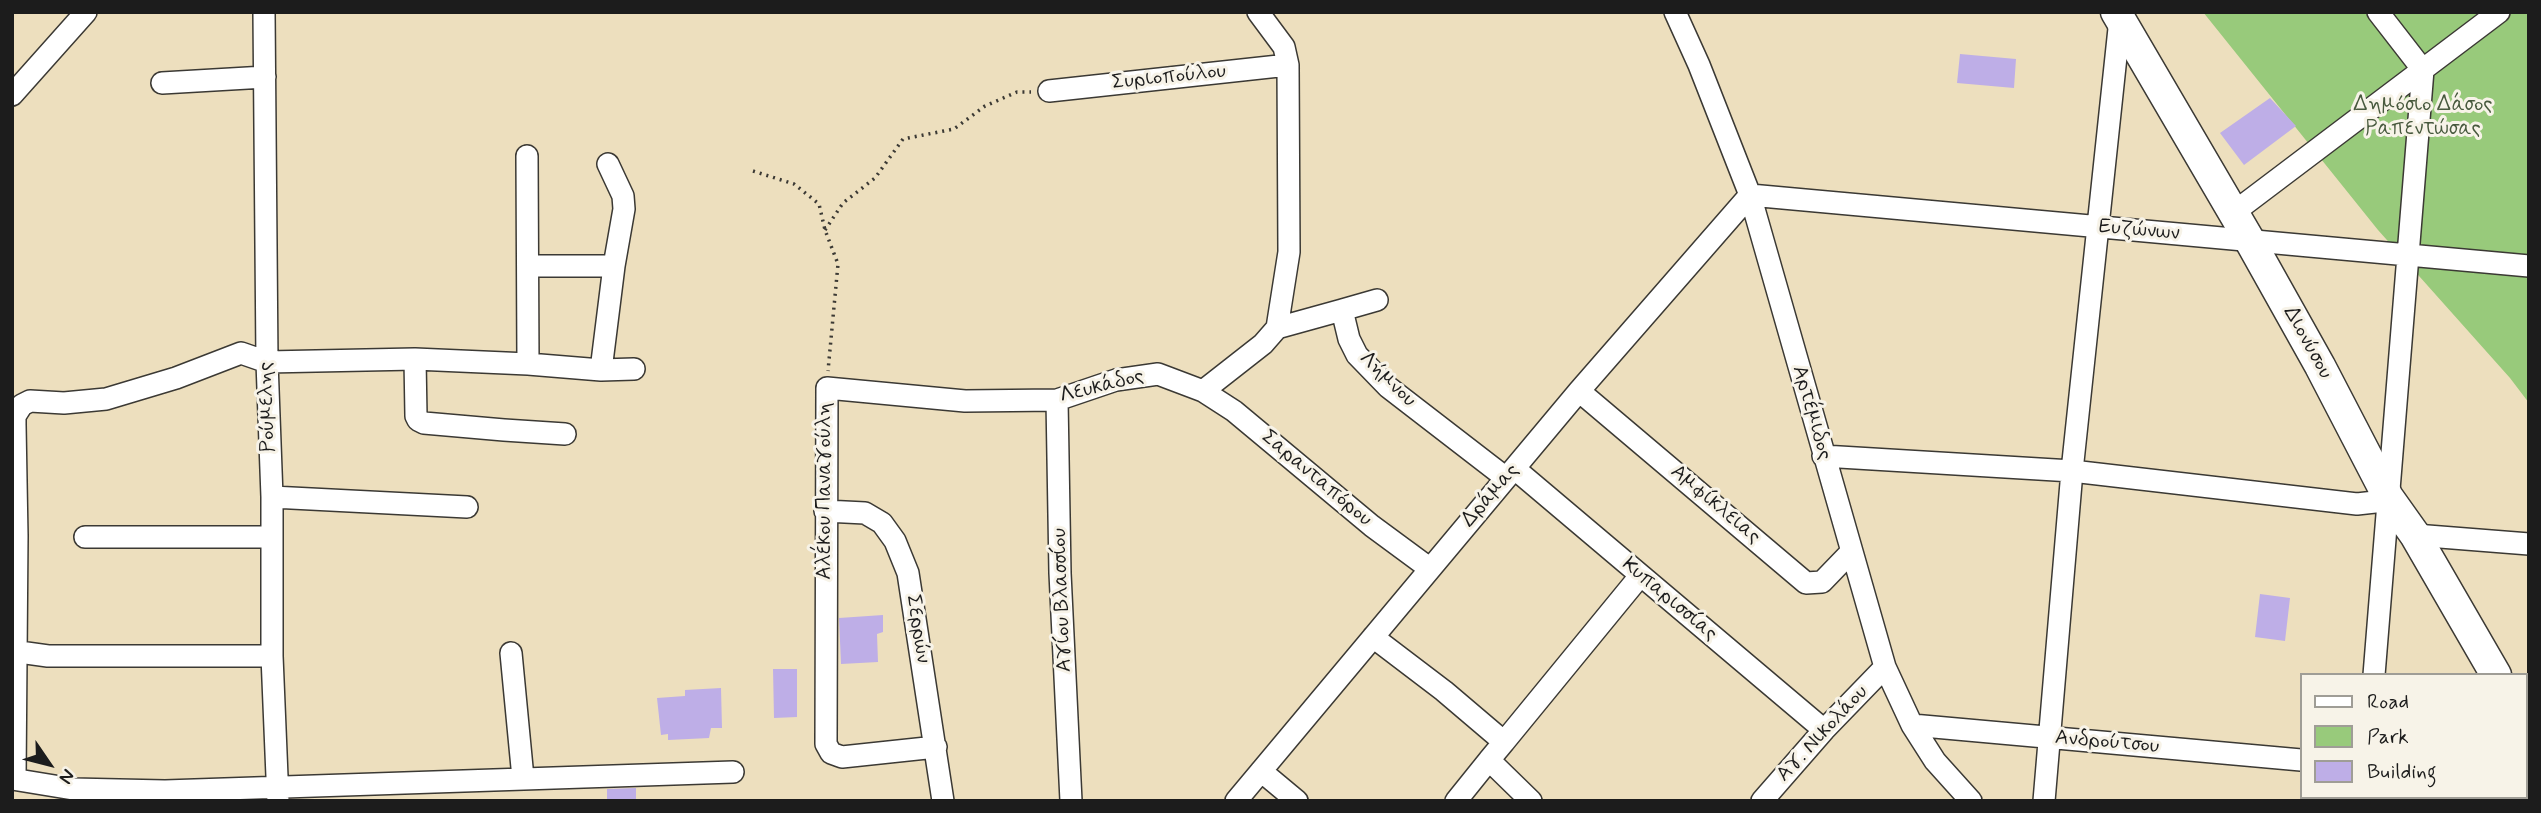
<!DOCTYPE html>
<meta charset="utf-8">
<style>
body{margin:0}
#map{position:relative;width:2541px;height:813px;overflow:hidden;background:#eddfbe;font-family:Mynerve,sans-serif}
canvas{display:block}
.frame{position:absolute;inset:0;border:14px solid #1c1c1c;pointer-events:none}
.legend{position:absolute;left:2300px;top:673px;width:228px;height:126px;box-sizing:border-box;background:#f7f3e8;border:2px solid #9f9d96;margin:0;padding:9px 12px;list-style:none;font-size:21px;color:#1c1c1c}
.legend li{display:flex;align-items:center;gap:14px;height:35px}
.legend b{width:35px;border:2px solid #9f9d96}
.north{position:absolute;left:14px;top:729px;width:70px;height:70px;-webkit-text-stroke:5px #f7f3e8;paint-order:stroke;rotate:125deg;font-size:19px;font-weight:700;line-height:28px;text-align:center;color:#1c1c1c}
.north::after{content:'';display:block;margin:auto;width:24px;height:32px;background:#1c1c1c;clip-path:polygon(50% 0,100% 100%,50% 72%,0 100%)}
</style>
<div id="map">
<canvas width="2541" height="813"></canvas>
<div class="frame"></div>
<ul class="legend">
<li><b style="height:9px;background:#fff"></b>Road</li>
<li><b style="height:19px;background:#98ca7b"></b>Park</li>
<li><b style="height:19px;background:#beaee7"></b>Building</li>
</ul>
<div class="north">N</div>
</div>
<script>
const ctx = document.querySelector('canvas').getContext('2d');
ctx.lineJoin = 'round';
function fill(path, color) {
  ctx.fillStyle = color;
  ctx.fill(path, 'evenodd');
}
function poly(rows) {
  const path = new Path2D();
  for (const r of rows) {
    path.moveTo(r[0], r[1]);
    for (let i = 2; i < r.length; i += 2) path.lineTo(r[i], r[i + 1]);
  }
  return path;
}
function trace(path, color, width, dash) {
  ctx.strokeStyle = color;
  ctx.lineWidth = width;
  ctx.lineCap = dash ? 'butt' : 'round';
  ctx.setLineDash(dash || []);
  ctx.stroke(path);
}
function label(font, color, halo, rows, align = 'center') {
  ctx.font = font + ' Mynerve,sans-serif';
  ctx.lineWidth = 6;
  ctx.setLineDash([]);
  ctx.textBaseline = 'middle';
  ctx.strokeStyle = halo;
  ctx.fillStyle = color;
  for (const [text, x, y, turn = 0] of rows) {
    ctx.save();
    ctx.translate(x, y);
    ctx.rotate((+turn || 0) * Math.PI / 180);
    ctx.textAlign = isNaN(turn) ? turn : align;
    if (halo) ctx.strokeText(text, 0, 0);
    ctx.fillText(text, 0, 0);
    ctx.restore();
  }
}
fill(poly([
 [2203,12,2529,12,2529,403,2510,378,2378,230]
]), '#98ca7b');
fill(poly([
 [1960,54,2016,59,2014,88,1957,83],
 [2270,98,2296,126,2244,165,2220,133],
 [2260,594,2290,598,2285,641,2255,637],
 [883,615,883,632,877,634,878,662,841,664,839,618],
 [773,669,797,669,797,717,774,718],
 [721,688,722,728,711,728,709,738,668,740,668,734,661,735,657,698,685,696,685,690],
 [636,788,636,801,607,801,607,789]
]), '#beaee7');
const minor = poly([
 [264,12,267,362,272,497,272,656,278,801],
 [1675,12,1699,65,1750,195,1885,667,1912,725,1935,761,1971,801],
 [162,83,265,77],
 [1049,91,1288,65],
 [12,95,86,12],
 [527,156,528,364],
 [1750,195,2529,266],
 [2233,213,2499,12],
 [528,266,614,266],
 [1342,310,1377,300],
 [1277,328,1342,310,1349,339,1357,355,1388,387,1506,478],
 [415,359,416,416,418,420,424,423,504,430,565,434],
 [601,370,614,266,624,209,623,196,608,164],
 [1203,391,1234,411,1372,526,1429,568],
 [1579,391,1806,583,1822,582,1851,552],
 [1057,400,1060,573,1071,801],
 [1823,456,2072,471,2357,504,2375,502,2388,497],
 [1515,469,1824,730],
 [272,497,467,507],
 [825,511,865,513,882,523,895,541,908,573,943,801],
 [2415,535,2529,544],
 [85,537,271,537],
 [1373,637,1444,691,1504,742,1640,576],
 [12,651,48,656,272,656],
 [511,653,523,778],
 [2374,675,2423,70,2378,12],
 [1912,725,2301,760],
 [1504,742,1489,760,1531,801],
 [936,747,842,757,831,753,826,744,827,388,965,401,1057,400,1116,380,1158,374,1203,391,1263,344,1277,328,1289,252,1288,65,1284,47,1258,12],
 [1261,771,1297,801],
 [2525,776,2529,777],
 [12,779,73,789,165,791,733,772],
 [15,779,17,536,15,425,15,416,22,405,30,401,64,403,106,399,176,378,241,353,267,362,415,359,528,364,601,370,634,369],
 [1236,801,1579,391,1750,195],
 [1456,801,1489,760],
 [1762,801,1824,730,1885,667],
 [2044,801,2072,471,2120,19],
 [2362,801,2363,797]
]);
const secondary = poly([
 [2116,12,2250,241,2320,366,2388,497,2415,535,2496,675],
 [2525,727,2529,733]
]);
trace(minor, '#3b3934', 24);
trace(secondary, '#3b3934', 33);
trace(poly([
 [753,171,794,184,819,204,825,230,838,264,828,371],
 [825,230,843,203,875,178,903,139,954,129,985,106,1017,92,1031,92]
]), '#3b3934', 3.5, [2, 5]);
trace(minor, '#fff', 21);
trace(secondary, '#fff', 30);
label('21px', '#1c1c1c', '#f7f3e8', [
 ["Συριοπούλου",1169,78,-6],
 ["Ευζώνων",2139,231,5],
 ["Διονύσου",2307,343,61],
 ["Λήμνου",1387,380,44],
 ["Λευκάδος",1102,387,-14],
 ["Ρούμελης",268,407,-92],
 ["Αρτέμιδος",1811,413,74],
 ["Σαρανταπόρου",1316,479,40],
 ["Αλέκου Παναγούλη",826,491,-90],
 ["Δράμας",1491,496,-49],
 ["Αμφίκλειας",1715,505,40],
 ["Αγίου Βλασσίου",1063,600,-92],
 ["Κυπαρισσίας",1669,600,40],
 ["Σερρών",917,629,81],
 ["Αγ. Νικολάου",1823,734,-47],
 ["Ανδρούτσου",2107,743,5]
]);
label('21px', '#47593d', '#f7f3e8', [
 ["Δημόσιο Δάσος",2423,106],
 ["Ραπεντώσας",2423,130]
]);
</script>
